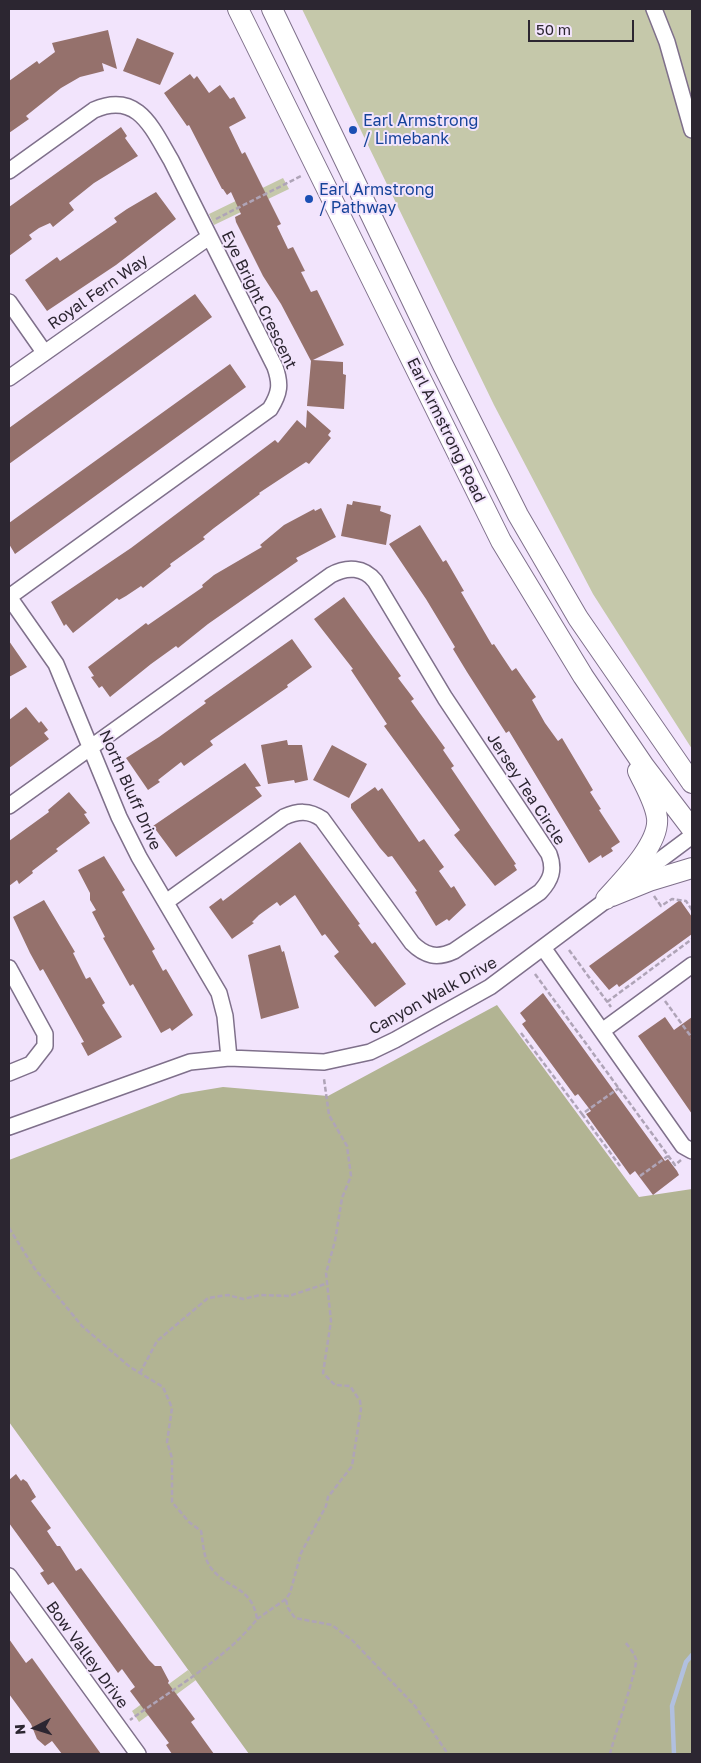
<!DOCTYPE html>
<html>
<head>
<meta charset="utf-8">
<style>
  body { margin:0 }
  #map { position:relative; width:701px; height:1763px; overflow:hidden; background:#f2e4fc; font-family:"Golos Text",sans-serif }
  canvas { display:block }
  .frame { position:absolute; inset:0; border:10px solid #2c2631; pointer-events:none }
  .north { position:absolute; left:10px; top:1703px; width:50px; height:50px; -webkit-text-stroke:4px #f2e4fc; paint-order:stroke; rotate:265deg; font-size:14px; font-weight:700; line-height:20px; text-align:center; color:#2c2631 }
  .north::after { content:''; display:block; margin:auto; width:18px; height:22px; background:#2c2631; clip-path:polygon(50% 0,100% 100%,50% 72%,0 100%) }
  .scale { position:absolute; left:528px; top:20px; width:106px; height:22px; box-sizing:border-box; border:2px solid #2c2631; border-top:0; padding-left:6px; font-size:15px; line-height:18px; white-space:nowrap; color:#2c2631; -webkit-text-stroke:4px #f2e4fc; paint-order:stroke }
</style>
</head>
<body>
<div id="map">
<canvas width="701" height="1763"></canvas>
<div class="frame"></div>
<div class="north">N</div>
<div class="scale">50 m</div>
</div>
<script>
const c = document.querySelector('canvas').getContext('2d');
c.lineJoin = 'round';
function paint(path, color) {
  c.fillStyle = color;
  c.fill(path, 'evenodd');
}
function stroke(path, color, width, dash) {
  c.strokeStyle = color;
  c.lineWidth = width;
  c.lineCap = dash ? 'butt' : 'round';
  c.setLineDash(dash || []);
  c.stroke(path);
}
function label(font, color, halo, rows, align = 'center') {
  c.font = font + ' "Golos Text",sans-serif';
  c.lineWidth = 4;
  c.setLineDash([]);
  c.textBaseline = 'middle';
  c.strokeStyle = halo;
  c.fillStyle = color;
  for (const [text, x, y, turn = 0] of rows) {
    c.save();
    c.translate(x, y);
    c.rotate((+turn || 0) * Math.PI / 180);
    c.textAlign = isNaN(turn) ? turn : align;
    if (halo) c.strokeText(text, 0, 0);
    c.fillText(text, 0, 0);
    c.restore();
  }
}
paint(new Path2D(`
  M302 9H692V749L593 594 494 405Z
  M283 178 289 189 214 225 209 214Z
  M188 1670 196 1680 139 1722 132 1711Z`), '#c5c8aa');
paint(new Path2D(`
  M497 1005 639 1197 692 1189V1754H249L9 1422V1160L181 1094 223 1087 328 1096Z`), '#b2b493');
stroke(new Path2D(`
  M674 1754 672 1706 686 1662 692 1655`), '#b1c0df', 4.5);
paint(new Path2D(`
  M108 30 117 69 102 63 104 71 80 77 61 88 26 116 29 119 9 133V81L37 61 39 64 55 52 52 43Z
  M137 38 174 53 160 85 123 71Z
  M190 74 194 79 197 76 209 93 220 85 230 99 234 97 246 118 229 127 242 154 245 152 281 224 277 226 288 249 293 247 305 271 301 272 311 292 317 290 344 345 313 360 343 362V374L346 375 344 409 307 406 311 361 281 304 263 276 236 222 235 217 241 214 231 192 227 195 223 189H222L189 125 187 126 164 93Z
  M121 127 127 136 125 138 138 156 94 183 69 203 74 210 53 227 50 223 39 228 29 235 32 239 9 256V207Z
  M156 192 176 219 116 265 47 311 25 280 57 257 60 261 117 222 114 218 127 209Z
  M195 294 212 317 9 464V428Z
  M230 364 246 387 15 554 9 544V523Z
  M307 410 331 431 328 435 331 438 309 464 306 462 259 493 260 494 214 528 203 537 205 539 170 564 171 566 143 588 141 586 126 596 119 600 117 598 73 633 66 624 64 626 51 602 131 548 275 440 278 443 297 420 306 428Z
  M353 501 381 506 380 511 391 515 386 545 341 536 347 504 352 505Z
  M321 508 336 537 296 558 298 561 208 624 178 648 176 646 151 664 110 697 102 686 99 688 91 677 94 676 88 667 146 623 148 625 203 587 202 585 214 575 262 547 260 545 284 525 314 509 315 511Z
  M420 525 443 562 446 560 464 591 461 592 492 645 494 644 512 671 516 668 536 697 532 700 545 723 558 741 562 738 593 790 590 792 601 809 599 810 620 842 611 848 613 851 602 858 601 855 589 863 509 731 506 733 467 672 453 649 455 647 426 599 389 544Z
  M344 597 401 676 398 678 414 699 411 701 445 748 443 750 454 766 451 768 516 864 514 865 517 870 495 886 454 835 460 830 384 726 387 724 351 670 353 669 314 619Z
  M292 639 312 667 287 685 288 687 210 741 213 745 184 766 181 762 158 780 160 782 148 790 126 758 159 737 206 703 204 701Z
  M9 641 27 667 9 677Z
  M26 707 39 723 41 721 48 730 44 733 49 739 9 768V720Z
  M287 740 288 745H302L308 780 295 783 294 780 268 784 261 745Z
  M332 745 367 764 349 798 313 780Z
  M245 763 261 786 255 787 262 796 176 857 153 826Z
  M375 787 378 791 382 788 419 842 424 839 444 867 439 871 451 888 454 886 466 905 449 921 447 919 436 926 415 892 417 891 392 856 388 857 380 848 351 808V804Z
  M69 792 87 813 84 814 90 823 56 849 58 851 32 871 33 873 19 884 17 880 9 886V841L49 812 48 810Z
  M300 842 360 924 358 925 372 944 375 942 406 984 375 1007 334 956 339 952 325 934 322 936 295 895 280 906 277 902 259 915 252 922 254 923 232 939 209 907 221 898 223 901Z
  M104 856 125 890 122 892 155 949 152 951 163 971 166 969 193 1015 172 1031 170 1028 161 1033 133 984 130 986 103 938 105 937 92 912 96 910 90 900V893L78 870Z
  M44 900 75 952 73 953 86 979 90 977 105 1003 102 1005 122 1037 88 1056 81 1043 84 1042 43 969 40 971 30 953 13 917Z
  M680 900 692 917V934L619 987 617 984 609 990 589 966Z
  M280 945 282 952 284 951 299 1008 261 1019 248 955Z
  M543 993 665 1161 668 1159 677 1171 679 1175 653 1195 635 1171 630 1175 586 1114 591 1111 578 1094 575 1096 522 1024 526 1021 520 1013Z
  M665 1017 674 1030 692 1017V1114L638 1036Z
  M16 1474 21 1481 23 1479 27 1482 36 1497 31 1501 51 1528 47 1531 57 1546H60L76 1571 81 1568 149 1660 155 1666H161L169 1681 168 1683 195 1719 191 1722 214 1754H172L166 1745 169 1743 130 1691 135 1687 122 1669 118 1673 53 1582 48 1585 40 1573 44 1571 9 1523V1480Z
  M9 1639 26 1663 32 1658 101 1754H62L52 1741 45 1746 37 1739 31 1724 9 1694Z`), '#95716c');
const minor = new Path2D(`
  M654 9 667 42 692 130
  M9 171 94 110C138 91 152 128 171 160L275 367C281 384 280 393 270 409L9 597
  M9 302 44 352
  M9 378 209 237
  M9 597 56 664 119 817 139 857 219 993 225 1016 229 1058
  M9 806 331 575C347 566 364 567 375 581L445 698 549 854C555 870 551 880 540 892L454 951C437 959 425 956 412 943L322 819C309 810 298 811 284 817L166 902
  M544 949 683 1146 692 1151
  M9 968 45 1034V1046L31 1064 9 1073
  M602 1031 692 965
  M9 1127 190 1062 229 1058 324 1062 370 1052 395 1040 490 987 692 836
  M9 1576 138 1754`);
const major = new Path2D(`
  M238 9 501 541 583 676 644 766 692 829
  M272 9 443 365 518 515 578 618 692 783
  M612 896 649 881 692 868
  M606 899C622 881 660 844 657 818 655 802 645 786 638 771`);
stroke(minor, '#7f708b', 18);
stroke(major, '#7f708b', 22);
stroke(new Path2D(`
  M216 219 303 175
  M654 896 661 906 672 899 686 901 692 910
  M569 950 611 1007
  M535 974 675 1165 681 1160
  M665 1001 692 1038
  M607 1002 692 939
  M521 1033 582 1114 619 1088
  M582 1114 620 1166
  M640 1176 668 1156
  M9 1228 35 1269 82 1326 130 1367 163 1387 172 1408 167 1442 172 1458V1502L189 1522 201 1531C203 1541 203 1555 209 1565 224 1589 252 1585 257 1619 227 1658 170 1691 130 1720
  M140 1373 157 1341 208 1298 228 1295 243 1299 260 1295 289 1296 328 1283
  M286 1600 288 1608 295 1618 332 1625 352 1640 415 1706 448 1754
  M257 1619 286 1599 290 1593 301 1553 326 1506 328 1497 352 1466 361 1409 360 1401 350 1386 335 1385 323 1373 331 1321 326 1273 335 1241 342 1198 351 1176 347 1146 329 1115 324 1079
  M610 1754C613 1740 638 1667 636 1659 634 1653 629 1647 625 1642`), '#afa4b7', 2.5, [5, 2.5]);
stroke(minor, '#fff', 15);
stroke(major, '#fff', 20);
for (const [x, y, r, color] of [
  [353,130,5,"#1a4fb4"],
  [309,199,5,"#1a4fb4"]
]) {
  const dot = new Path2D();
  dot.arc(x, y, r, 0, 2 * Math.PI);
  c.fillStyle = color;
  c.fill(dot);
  stroke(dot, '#f2e4fc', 2);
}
label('16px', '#164399', '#f2e4fc', [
  ["Earl Armstrong",363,121],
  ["/ Limebank",363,139],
  ["Earl Armstrong",319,190],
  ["/ Pathway",319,208]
], 'left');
label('16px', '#2c2631', '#f2e4fc', [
  ["Royal Fern Way",98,292,-35],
  ["Eye Bright Crescent",259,300,64],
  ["Earl Armstrong Road",446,430,64],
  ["Jersey Tea Circle",526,789,57],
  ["North Bluff Drive",130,790,66],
  ["Canyon Walk Drive",433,996,-29],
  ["Bow Valley Drive",87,1655,54]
]);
</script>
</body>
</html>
